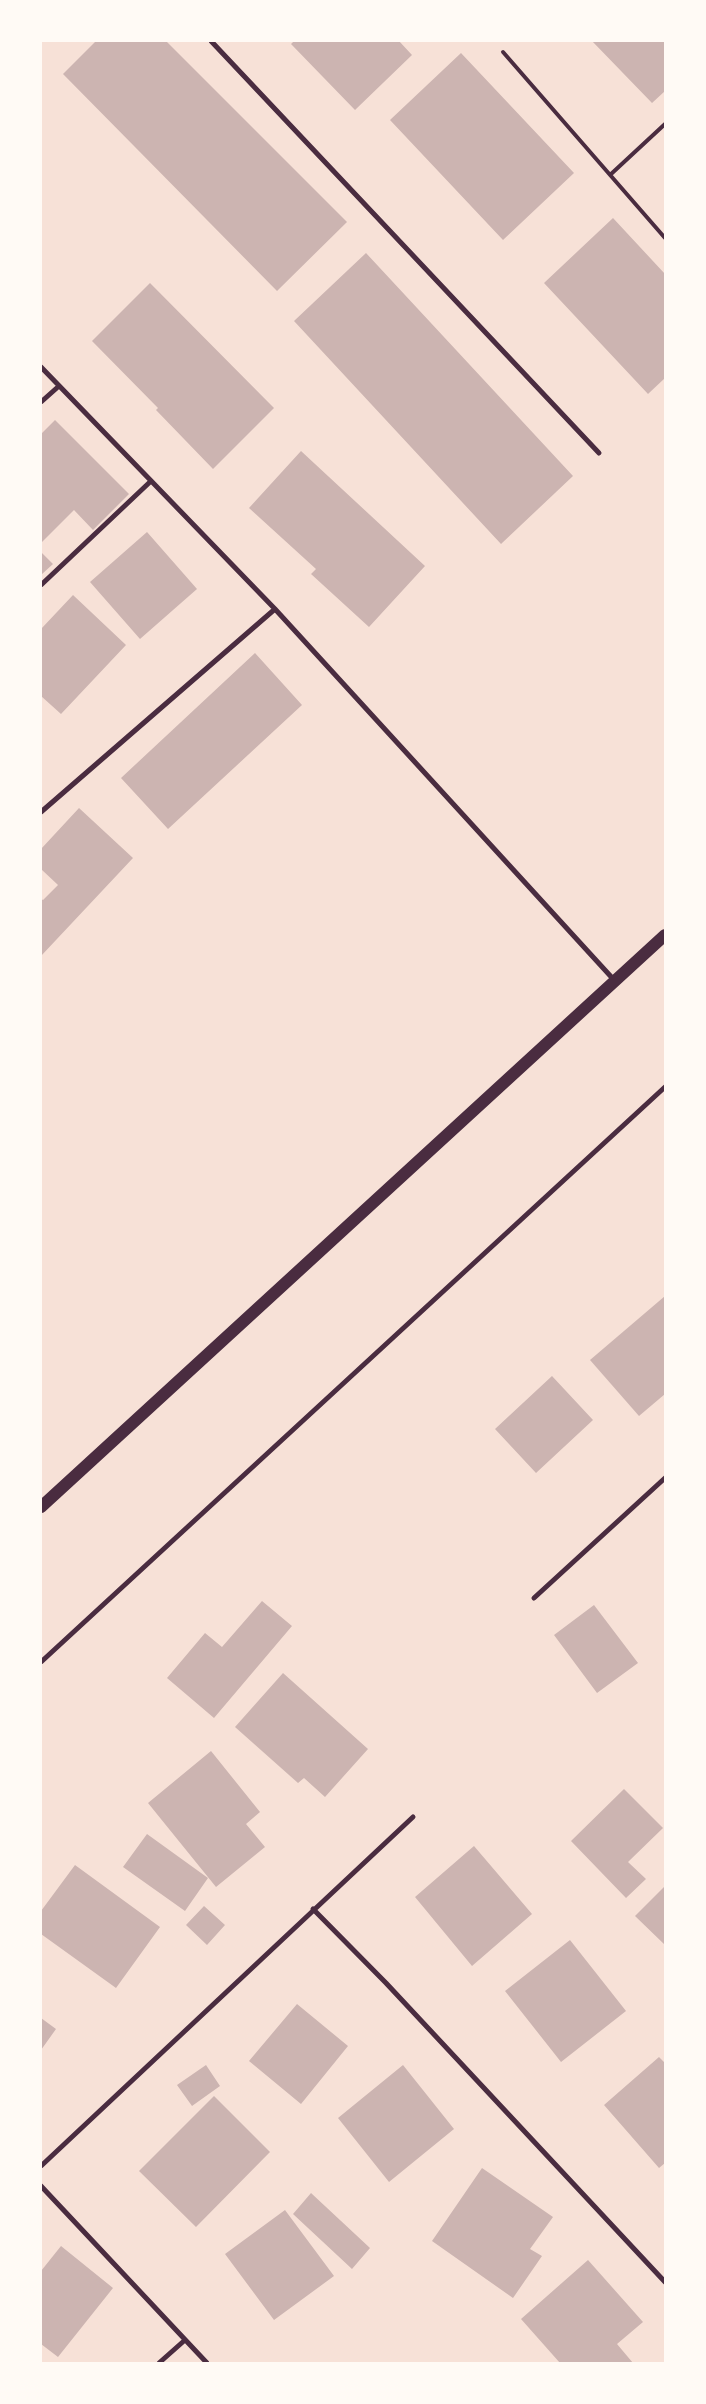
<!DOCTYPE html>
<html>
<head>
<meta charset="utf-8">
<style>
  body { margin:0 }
  #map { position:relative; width:706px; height:2404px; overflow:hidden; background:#f7e1d7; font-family:"Work Sans",sans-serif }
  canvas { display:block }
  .frame { position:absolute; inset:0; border:42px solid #fffaf5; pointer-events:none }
</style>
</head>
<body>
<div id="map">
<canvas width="706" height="2404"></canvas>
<div class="frame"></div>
</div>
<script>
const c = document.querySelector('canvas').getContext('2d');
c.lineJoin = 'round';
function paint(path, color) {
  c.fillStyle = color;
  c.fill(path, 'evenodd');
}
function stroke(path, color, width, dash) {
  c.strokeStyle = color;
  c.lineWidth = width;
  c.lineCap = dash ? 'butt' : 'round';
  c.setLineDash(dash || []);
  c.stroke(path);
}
paint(new Path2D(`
  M96 41H166L347 222 277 291 63 74Z
  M294 41H399L412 55 355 110 291 44Z
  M592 41H665V91L652 103Z
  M461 53 574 173 503 240 390 120Z
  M613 218 665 274V378L648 394 544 283Z
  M366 253 573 476 501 544 294 321Z
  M150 283 274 408 213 469 156 410 158 408 92 341Z
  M55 420 129 494 93 530 74 510 41 543V434Z
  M301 451 425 566 369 627 311 574 316 569 249 508Z
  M147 532 197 589 140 639 90 582Z
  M41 552 53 564 41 575Z
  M73 595 126 645 61 714 41 696V629Z
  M255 653 302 705 168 829 121 778Z
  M79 808 133 858 41 956V899L43 900 58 885 41 869V849Z
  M665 1296V1394L639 1416 590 1360Z
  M552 1376 593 1420 536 1473 495 1429Z
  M262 1601 292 1626 214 1718 167 1678 205 1633 222 1647Z
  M594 1605 638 1663 597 1693 554 1635Z
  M283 1673 368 1749 325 1797 304 1778 298 1783 235 1727Z
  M211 1751 260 1812 246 1824 265 1847 216 1887 148 1803Z
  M624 1789 663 1828 628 1862 646 1879 626 1898 571 1841Z
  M147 1834 208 1878 185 1911 123 1867Z
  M474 1846 532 1914 472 1966 415 1897Z
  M75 1865 160 1927 116 1988 41 1934V1911Z
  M665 1886V1945L635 1916Z
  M204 1906 225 1925 207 1945 186 1925Z
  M570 1940 626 2011 561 2062 505 1991Z
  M297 2004 348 2046 301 2104 249 2061Z
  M41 2018 56 2029 41 2050Z
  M659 2057 665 2063V2163L659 2168 604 2105Z
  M206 2065 220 2086 192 2106 177 2085Z
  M403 2065 454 2129 389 2182 338 2118Z
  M214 2096 270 2152 196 2227 139 2171Z
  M482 2168 553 2217 530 2249 542 2256 513 2298 432 2241Z
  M311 2193 370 2248 352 2269 293 2214Z
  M285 2210 334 2276 274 2320 225 2254Z
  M61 2246 113 2288 58 2357 41 2344V2271Z
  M588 2260 643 2322 617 2344 633 2363H560L521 2319Z`), '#ccb4b1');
stroke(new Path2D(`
  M503 52 665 238
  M610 175 665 124`), '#4a2c40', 4);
stroke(new Path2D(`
  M211 41 599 453
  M41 367 275 609 615 981
  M41 402 59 386
  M41 585 151 481
  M41 812 275 609
  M534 1598 665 1478
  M41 1662 665 1087
  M313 1909 386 1983 665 2282
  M41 2166 413 1817
  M41 2186 207 2363
  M159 2363 185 2340`), '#4a2c40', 5);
stroke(new Path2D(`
  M41 1507 665 935`), '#4a2c40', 12);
</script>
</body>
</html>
